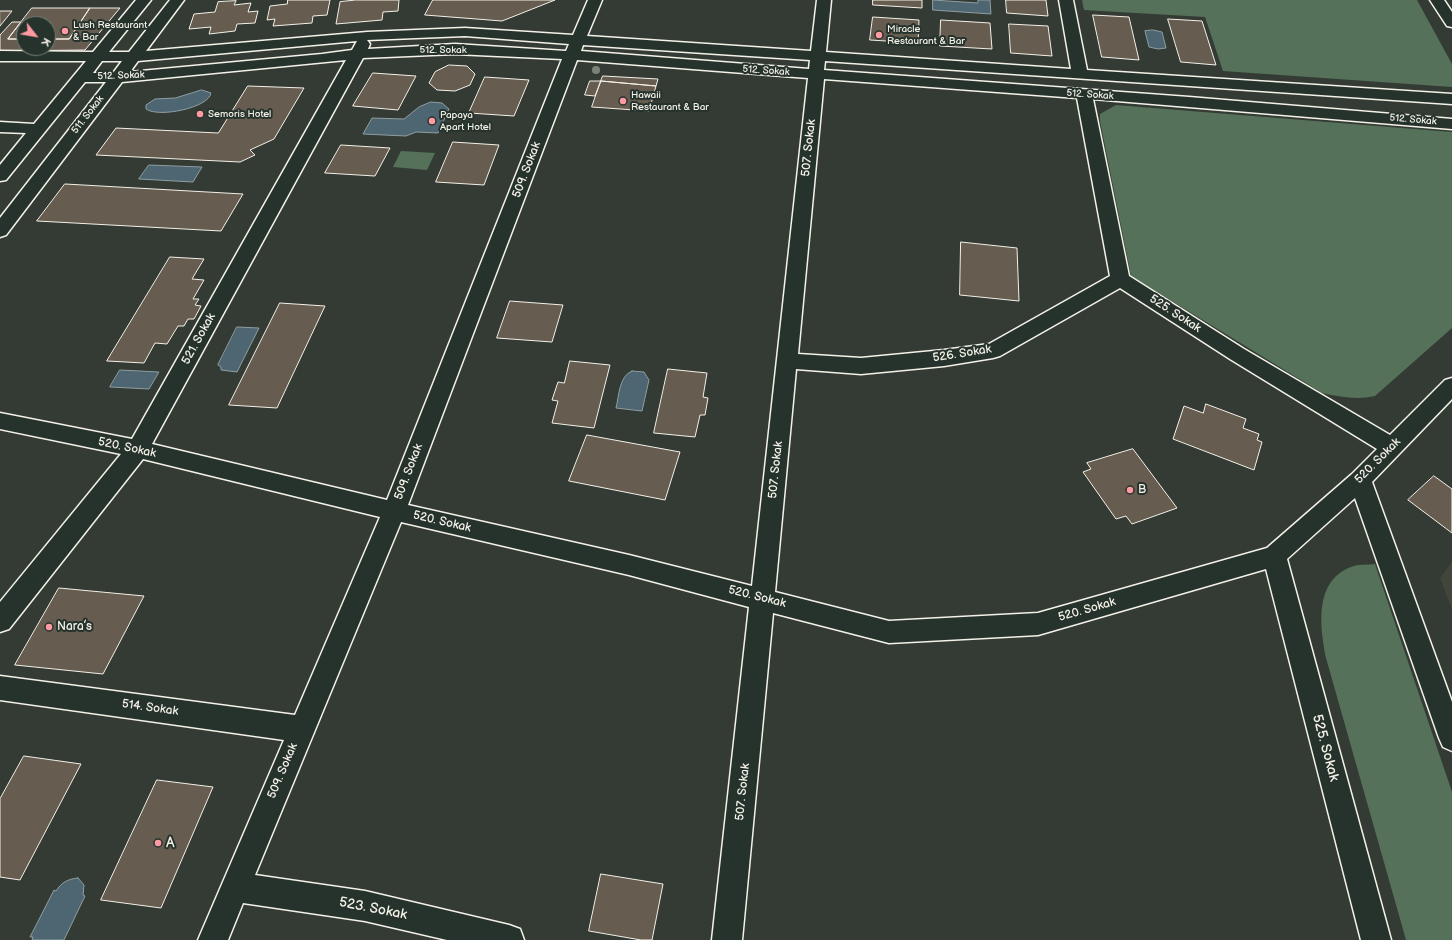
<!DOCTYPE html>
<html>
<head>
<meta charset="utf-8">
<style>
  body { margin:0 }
  #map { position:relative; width:1452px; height:940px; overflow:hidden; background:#333b34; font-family:"Balsamiq Sans",sans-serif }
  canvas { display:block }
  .north { position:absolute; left:16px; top:16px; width:40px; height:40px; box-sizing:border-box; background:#26332d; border:1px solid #787f78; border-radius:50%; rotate:121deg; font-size:11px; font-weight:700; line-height:16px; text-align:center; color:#f4f1e8 }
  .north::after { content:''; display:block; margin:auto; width:14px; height:18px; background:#ff9aa2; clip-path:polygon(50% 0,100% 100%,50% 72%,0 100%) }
</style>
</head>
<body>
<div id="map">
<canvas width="1452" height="940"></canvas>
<div class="north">K</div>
</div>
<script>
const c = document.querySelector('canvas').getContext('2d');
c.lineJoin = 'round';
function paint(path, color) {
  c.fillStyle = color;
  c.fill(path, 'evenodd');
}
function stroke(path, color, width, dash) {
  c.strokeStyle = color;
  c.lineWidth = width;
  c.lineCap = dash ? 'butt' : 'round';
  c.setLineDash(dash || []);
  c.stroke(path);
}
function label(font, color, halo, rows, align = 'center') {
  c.font = font + ' "Balsamiq Sans",sans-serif';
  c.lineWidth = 4;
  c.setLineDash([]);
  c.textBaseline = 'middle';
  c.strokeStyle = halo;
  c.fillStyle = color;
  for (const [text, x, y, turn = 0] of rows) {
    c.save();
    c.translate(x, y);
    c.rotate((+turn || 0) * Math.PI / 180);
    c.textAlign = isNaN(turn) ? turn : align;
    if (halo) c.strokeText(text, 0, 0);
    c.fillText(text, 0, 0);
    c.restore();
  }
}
paint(new Path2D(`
  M1452 562V610L1440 578Z`), '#42453c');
paint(new Path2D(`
  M1082 0H1417L1452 64V87L1223 71 1205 17 1084 10Z
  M1116 105 1452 132V328L1375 396C1357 400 1341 397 1322 393L1131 276 1100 121V114Z
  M401 151 435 153 427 170 393 167Z
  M1375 564 1452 792V940H1406L1326 658C1320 626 1313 579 1354 566 1360 564 1369 565 1375 564Z`), '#557159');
const water = new Path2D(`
  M933 0 978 3V0H990L991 14 933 10Z
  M1153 30 1162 32 1166 48 1158 49 1149 47 1145 31Z
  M202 90 211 93C209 108 158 118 146 109V105L155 99 175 98Z
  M431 102 442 103 449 109 438 133 416 132 406 136 363 134 372 118 404 119 419 107Z
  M149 165 202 167 193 182 139 179Z
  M237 327 259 328 237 372 221 370V367L218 365Z
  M120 370 159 372 149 389 110 387Z
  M632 371 644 372 649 380 642 411 616 408C619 396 619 376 632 371Z
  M78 878 84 885 83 895 85 896 64 940H32L33 937H30L54 890 56 891C61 883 67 879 78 878Z`);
paint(water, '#4d6672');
stroke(water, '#909ea1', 1);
const building = new Path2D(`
  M288 0H330L327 15 313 16 312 23 273 26 275 19 267 20 270 6 287 4Z
  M356 0H399L398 11 383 12 382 20 336 24 340 2Z
  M433 0H555L502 21 425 15Z
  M873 0H922V8L873 5Z
  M1006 0H1046L1048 16 1007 13Z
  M236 1 234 5 251 3 248 12 258 11 255 23 237 24 235 31 209 34 211 27 189 29 194 14 215 12 218 2Z
  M32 8H90L69 39H48V24H24V39H8Z
  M90 8H120L85 50 0 51V35L12 22H21L8 39H24V48H48V39H69Z
  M0 11H12L0 26Z
  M1093 15 1129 17 1139 60 1102 57Z
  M873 17 919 20 918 43 870 40Z
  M1168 19 1202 21 1216 65 1181 62Z
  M941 20 990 23 992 49 940 46Z
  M1009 24 1048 26 1052 56 1011 53Z
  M449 65 467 66 475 74 470 85 455 91 437 90 429 83 435 72Z
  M373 73 416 76 398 110 353 106Z
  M603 76 658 79 656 86 601 81Z
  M485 77 529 80 514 116 469 113Z
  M590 81H601L595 96 585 95Z
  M601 81 656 86 649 111 592 107Z
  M248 86 304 88 274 139 250 150 255 155 240 162 96 155 116 128 218 133Z
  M453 142 499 145 484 185 436 182Z
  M341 145 390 148 375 176 325 173Z
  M65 184 243 194 221 231 37 221Z
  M961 242 1017 248 1019 301 960 295Z
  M170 257 204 259 192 279 204 280 193 299H199L195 305 201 306 194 319H188L184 326H178L167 344 155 343 144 363 107 361Z
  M510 301 563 305 552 342 497 338Z
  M280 303 325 306 277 408 229 405Z
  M570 361 610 365 594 428 552 423 558 401 552 400 558 382 564 383Z
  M668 369 707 373 703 397 708 398 705 415H700L695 437 654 433Z
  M1206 404 1246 419 1243 428 1259 434 1257 440 1262 442 1254 470 1173 439 1184 406 1203 413Z
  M587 435 680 452 665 500 569 481Z
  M1133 449 1177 508 1132 524 1126 516 1116 519 1083 472 1091 469 1087 463Z
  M1434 476 1452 489V533L1408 500Z
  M59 588 144 596 103 674 15 665Z
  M24 756 81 764 20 880 0 877V799Z
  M157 780 213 787 161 908 101 900Z
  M601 874 663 884 652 940H641L589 931Z`);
paint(building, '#665c50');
stroke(building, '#f4f1e8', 1);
const street = new Path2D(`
  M136 0H151L109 52H129L170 0H184L146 51 367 32 465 28 573 35 588 0H602L587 36 811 51 817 0H831L826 52 1071 69 1059 0H1073L1087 70 1452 94V104L825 61 824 70 1189 97 1452 119V129L1093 99 1129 276 1244 349 1390 435 1445 380 1452 378V399L1372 482 1452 702V751L1443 747 1439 738 1355 498 1287 559 1391 940H1361L1266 569 1038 635 889 643 773 613 742 940H712L749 607 629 575 401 522 255 875 365 891 509 925 520 929 524 940H447L365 921 243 903 228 940H198L284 740 0 700V676L295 715 380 517 143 459 9 629 0 632V602L121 454 0 429V413L132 439 346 60 122 82 6 235 0 237V218L106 82H85L6 180 0 181V165L26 133 0 132V122L34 124 86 61H0V51L93 52ZM465 36 569 44 566 51 455 44 368 49 370 44 367 40ZM357 41 352 50 322 54 130 72 138 61ZM583 45 810 60 809 69 581 51ZM455 54 562 59 387 500 152 444 363 58ZM577 60 808 78 752 586 629 555 408 505ZM102 61H122L113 73H93ZM824 79 1077 98 1110 276 989 344 944 350 861 358 798 354ZM1120 288 1230 359 1377 449 1352 474 1267 548 1038 613 889 621 775 592 796 369 861 374 944 366 993 358 1000 356Z
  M1430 0H1444L1452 12V27L1447 26Z`);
stroke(street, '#f4f1e8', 3);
paint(street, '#26332d');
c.fillStyle = '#7a8378';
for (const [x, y] of [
  [596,70]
]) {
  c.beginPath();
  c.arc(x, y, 4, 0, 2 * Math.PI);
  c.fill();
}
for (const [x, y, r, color] of [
  [65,31,4,"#ff9aa2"],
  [879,35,4,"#ff9aa2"],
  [623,101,4,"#ff9aa2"],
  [200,114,4,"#ff9aa2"],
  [432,121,4,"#ff9aa2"],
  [1130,490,4,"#ff9aa2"],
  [49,627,4,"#ff9aa2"],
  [158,843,4,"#ff9aa2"]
]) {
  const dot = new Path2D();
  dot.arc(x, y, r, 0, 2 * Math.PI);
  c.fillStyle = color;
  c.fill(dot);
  stroke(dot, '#26332d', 1.5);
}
label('10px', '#f4f1e8', '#26332d', [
  ["Lush Restaurant",73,25],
  ["& Bar",73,37],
  ["Miracle",887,29],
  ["Restaurant & Bar",887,41],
  ["Hawaii",631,95],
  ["Restaurant & Bar",631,107],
  ["Semoris Hotel",208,114],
  ["Papaya",440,115],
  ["Apart Hotel",440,127]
], 'left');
label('10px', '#f4f1e8', '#26332d', [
  ["512. Sokak",443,50],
  ["512. Sokak",766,71,4],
  ["512. Sokak",121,76,-2],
  ["512. Sokak",1090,95,4],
  ["511. Sokak",88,115,-52],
  ["512. Sokak",1413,120,5]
]);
label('12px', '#f4f1e8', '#26332d', [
  ["507. Sokak",809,148,-84],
  ["509. Sokak",527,170,-69],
  ["525. Sokak",1175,314,33],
  ["521. Sokak",199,339,-61],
  ["526. Sokak",962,354,-9],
  ["520. Sokak",127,448,12],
  ["520. Sokak",1378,461,-45],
  ["507. Sokak",776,470,-84],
  ["509. Sokak",409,472,-69],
  ["520. Sokak",442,522,13],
  ["520. Sokak",757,597,14],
  ["520. Sokak",1087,610,-16],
  ["514. Sokak",150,708,8],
  ["509. Sokak",283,771,-67],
  ["507. Sokak",743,792,-84]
]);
label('12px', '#f4f1e8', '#26332d', [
  ["B",1138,490],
  ["Nara’s",57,627]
], 'left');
label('14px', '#f4f1e8', '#26332d', [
  ["525. Sokak",1325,748,75],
  ["523. Sokak",373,909,11]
]);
label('14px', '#f4f1e8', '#26332d', [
  ["A",166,843]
], 'left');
</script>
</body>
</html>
